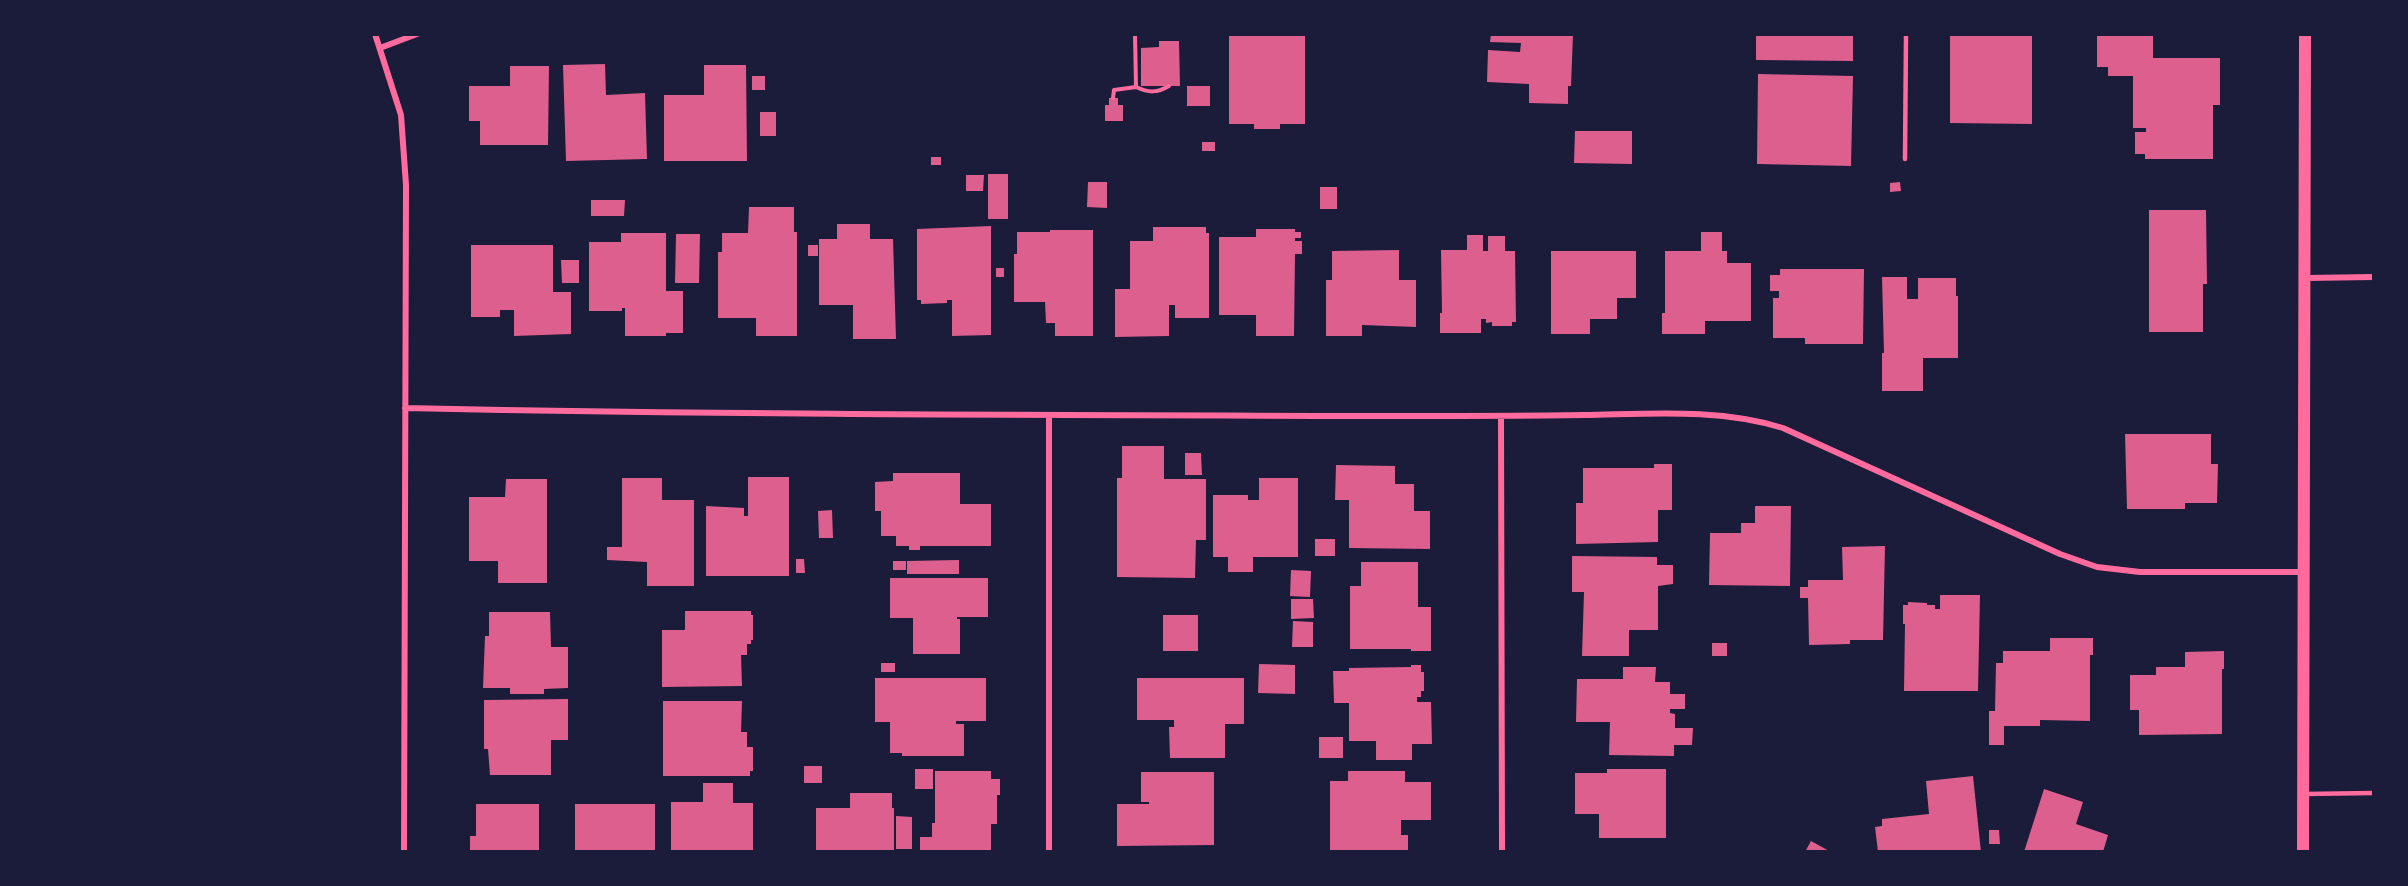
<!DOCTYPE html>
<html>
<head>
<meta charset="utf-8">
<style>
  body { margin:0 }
  #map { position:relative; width:2408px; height:886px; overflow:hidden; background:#1b1b3a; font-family:Raleway,sans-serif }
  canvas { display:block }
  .frame { position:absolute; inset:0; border:36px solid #1b1b3a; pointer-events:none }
</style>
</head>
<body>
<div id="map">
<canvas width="2408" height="886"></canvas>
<div class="frame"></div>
</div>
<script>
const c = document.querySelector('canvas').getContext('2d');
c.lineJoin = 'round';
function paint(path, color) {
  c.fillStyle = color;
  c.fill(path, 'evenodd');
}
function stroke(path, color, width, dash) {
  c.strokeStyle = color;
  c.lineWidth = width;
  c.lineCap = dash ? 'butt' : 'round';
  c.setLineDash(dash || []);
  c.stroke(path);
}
paint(new Path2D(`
  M1229 34H1305V124H1280V129H1254V124H1229Z
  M1491 34H1573L1571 86H1568V104L1529 103V84L1487 82 1488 50 1520 52 1521 43 1490 42Z
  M1756 34H1853V61L1756 60Z
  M1950 34H2032V124L1950 123Z
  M2097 36H2153V58H2220V105H2213V159H2145V154H2135V132H2146V128H2133V76H2108V67H2097Z
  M1159 41H1179L1180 86H1141V48L1159 47Z
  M605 64 606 95 645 93 647 159 566 161 563 65Z
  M704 65H746L747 161H664V95H704Z
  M510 66H549L548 145H480V121H469V86H510Z
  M1758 74 1853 76 1851 166 1757 164Z
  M752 76H765V90H752Z
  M1187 86H1210V106H1187Z
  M1109 98H1118V105H1123V121H1105V105H1109Z
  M760 112H776V136H760Z
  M1575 131H1632V164L1574 163Z
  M1202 142H1215V151H1202Z
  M931 157H941V165H931Z
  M988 174H1008V219H988Z
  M966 175H984L983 191H966Z
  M1088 182H1107V208L1087 207Z
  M1900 182 1901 191 1890 192V183Z
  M1320 187H1337V209H1320Z
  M591 200H625L624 216H591Z
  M749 207H794V232H797V336H756V318H718V252H722V233H748Z
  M2149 210H2206L2207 284H2203V332H2149Z
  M837 224H870V239H893L896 339H853V305H819V239H837Z
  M991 226V335L952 336V300H947V303L921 304V300H917V229Z
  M1153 227H1206V233H1209V318H1175V305H1169V336L1115 337V289H1130V241H1153Z
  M1256 229H1295V232H1301V238H1295V241H1302V254H1295L1294 336H1256V315H1219V237H1256Z
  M1050 230H1093V336H1055V323H1046L1045 302H1014V254H1017V232H1050Z
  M1701 232H1722V251H1727V263H1751V321H1705V334H1662V313H1665V251H1701Z
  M621 233H666V291H683V333H666V336H625V308H622V311H589V242H621Z
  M676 234H700L699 283H675Z
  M1467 235H1483V251H1488V236H1505V251H1515L1516 322H1512V326H1492V322L1486 323V319H1481V333H1440V313H1442L1441 250H1467Z
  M471 245H553V292H571V334L514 336V310H500V317H471Z
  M808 245H818V256H808Z
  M1399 250V280H1416V327L1362 325V336H1326V280H1332V251Z
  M1551 251H1636V298H1617V319H1590V334H1551Z
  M561 260H579V283H562Z
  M996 268H1004V277H996Z
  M1780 269H1864L1863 344H1805V338H1773V298H1779V291H1770V275H1780Z
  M1882 277H1907V299H1918V278H1956V296H1958V358H1923V391H1882V353H1884Z
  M2125 434H2211V464H2218L2217 503H2185V509H2127Z
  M1122 446H1164V479H1206V540H1196L1195 578 1117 577V478H1122Z
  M1185 453H1201L1202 475H1185Z
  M1654 464H1672V510H1658V542L1576 544V503H1583V468H1654Z
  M1336 465 1395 466V484H1414V511H1430V549L1349 548V500H1335Z
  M893 473H960V504H991V546H920V550H909V546H896V536H881V511H875V482L893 481Z
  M748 477H789V576H706V506L744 508V516H748Z
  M622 478H662V500H694V586H647V562L607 560V547H622Z
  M1259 478H1298V557H1253V572H1228V557H1213V495H1248V500H1259Z
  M506 479H547V583H498V561H469V497H505Z
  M1755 506H1791L1790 586 1709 585 1710 533H1741V523H1755Z
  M832 510 833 538H819L818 511Z
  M1315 539H1335V556H1315Z
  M1885 546 1883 640H1850V644L1809 645 1808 598H1800V587H1808V580H1843L1842 547Z
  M1572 556 1657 557V565H1673V584L1658 586V630H1629V656H1582L1584 592H1572Z
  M796 559H804L805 573H796Z
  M959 560V574H907V561Z
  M893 561H906V570H893Z
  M1361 562H1418V607H1431V651H1411V649H1350V586H1361Z
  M1291 570 1311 571 1310 597 1290 596Z
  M890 578H988V617H957V619H960V654H913V618H890Z
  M1940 595H1980L1978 691H1904L1905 624H1903V605H1908V602L1927 603V605H1935V609H1940Z
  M1291 599H1313L1314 618 1291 619Z
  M685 611H751V615H753V640H751V644H747V655H741L742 686 662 687V630H685Z
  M489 612H550L551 647H568V688L544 689V694H510V688H483L485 636H489Z
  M1163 615H1198V651H1163Z
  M1293 621 1313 622V647H1292Z
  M2050 638H2093V655H2090V721L2040 720V726H2004V745H1989V711H1995L1996 663H2003V651H2050Z
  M1712 643H1727V656H1712Z
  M2224 651V669H2222V734L2139 735V710H2130V675H2156V667H2185V652Z
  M881 663H895V672H881Z
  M1259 664 1295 665V694L1258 693Z
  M1411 665H1421V672H1424V691H1421V697H1417V702H1431L1432 744H1412V760H1376V741H1349V703H1334L1333 671H1349V668L1411 667Z
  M1623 667H1656L1655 682H1670V694H1685V709H1670V713L1675 714V728H1693L1692 745H1674V756L1609 755 1610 722H1576L1577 679H1623Z
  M875 678H986V721H956V724H964V756H902V753H890V722H875Z
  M1137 678H1244V724H1225V758H1170L1169 727H1174V720H1137Z
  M568 699V740H551V775H490L488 749H484V700Z
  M663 701H742L741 732H747V747H753V771H750V776H663Z
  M1319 737H1343V758H1319Z
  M804 766H822V783H804Z
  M915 769H933V789H915Z
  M1607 769H1666V838H1599V814H1575V773H1607Z
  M935 771H991V779H1000V795H997V824H991V852H920V837H932V823H935Z
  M1348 771H1405V782H1431V820H1401V835H1408V852H1330V781H1348Z
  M1141 772H1214V845L1117 846V804H1149V802H1141Z
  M1973 776 1981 852H1878L1875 827 1882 826V819L1929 814 1926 781Z
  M703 783H733V803H753V852H671V802H703Z
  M2044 789 2083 802 2076 824 2108 835 2103 852H2024Z
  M850 793H892V808H894V852H816V808H850Z
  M476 804H539V852H470V836H476Z
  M575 804H655V852H575Z
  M896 816 912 817V849H896Z
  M1989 830H1999L2000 844H1989Z
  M1811 841 1831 852H1805Z`), '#dd5f8e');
stroke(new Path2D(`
  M1135 34 1136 87C1149 93 1157 93 1169 86
  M1113 98 1114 90 1136 87`), '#ff6b9d', 4);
stroke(new Path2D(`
  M1905 159 1906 34
  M2304 794 2374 793`), '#ff6b9d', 4.5);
stroke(new Path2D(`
  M375 34 401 115 406 185 404 852
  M380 48 417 34
  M2305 278 2374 277
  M405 408C731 415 1057 415 1383 416 1450 416 1517 416 1584 415 1650 414 1719 408 1783 428L2060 554 2097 567 2140 572H2303
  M1049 415V852
  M1501 416 1502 852`), '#ff6b9d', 6);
stroke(new Path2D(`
  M2303 852 2305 34`), '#ff6b9d', 12);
</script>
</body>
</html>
